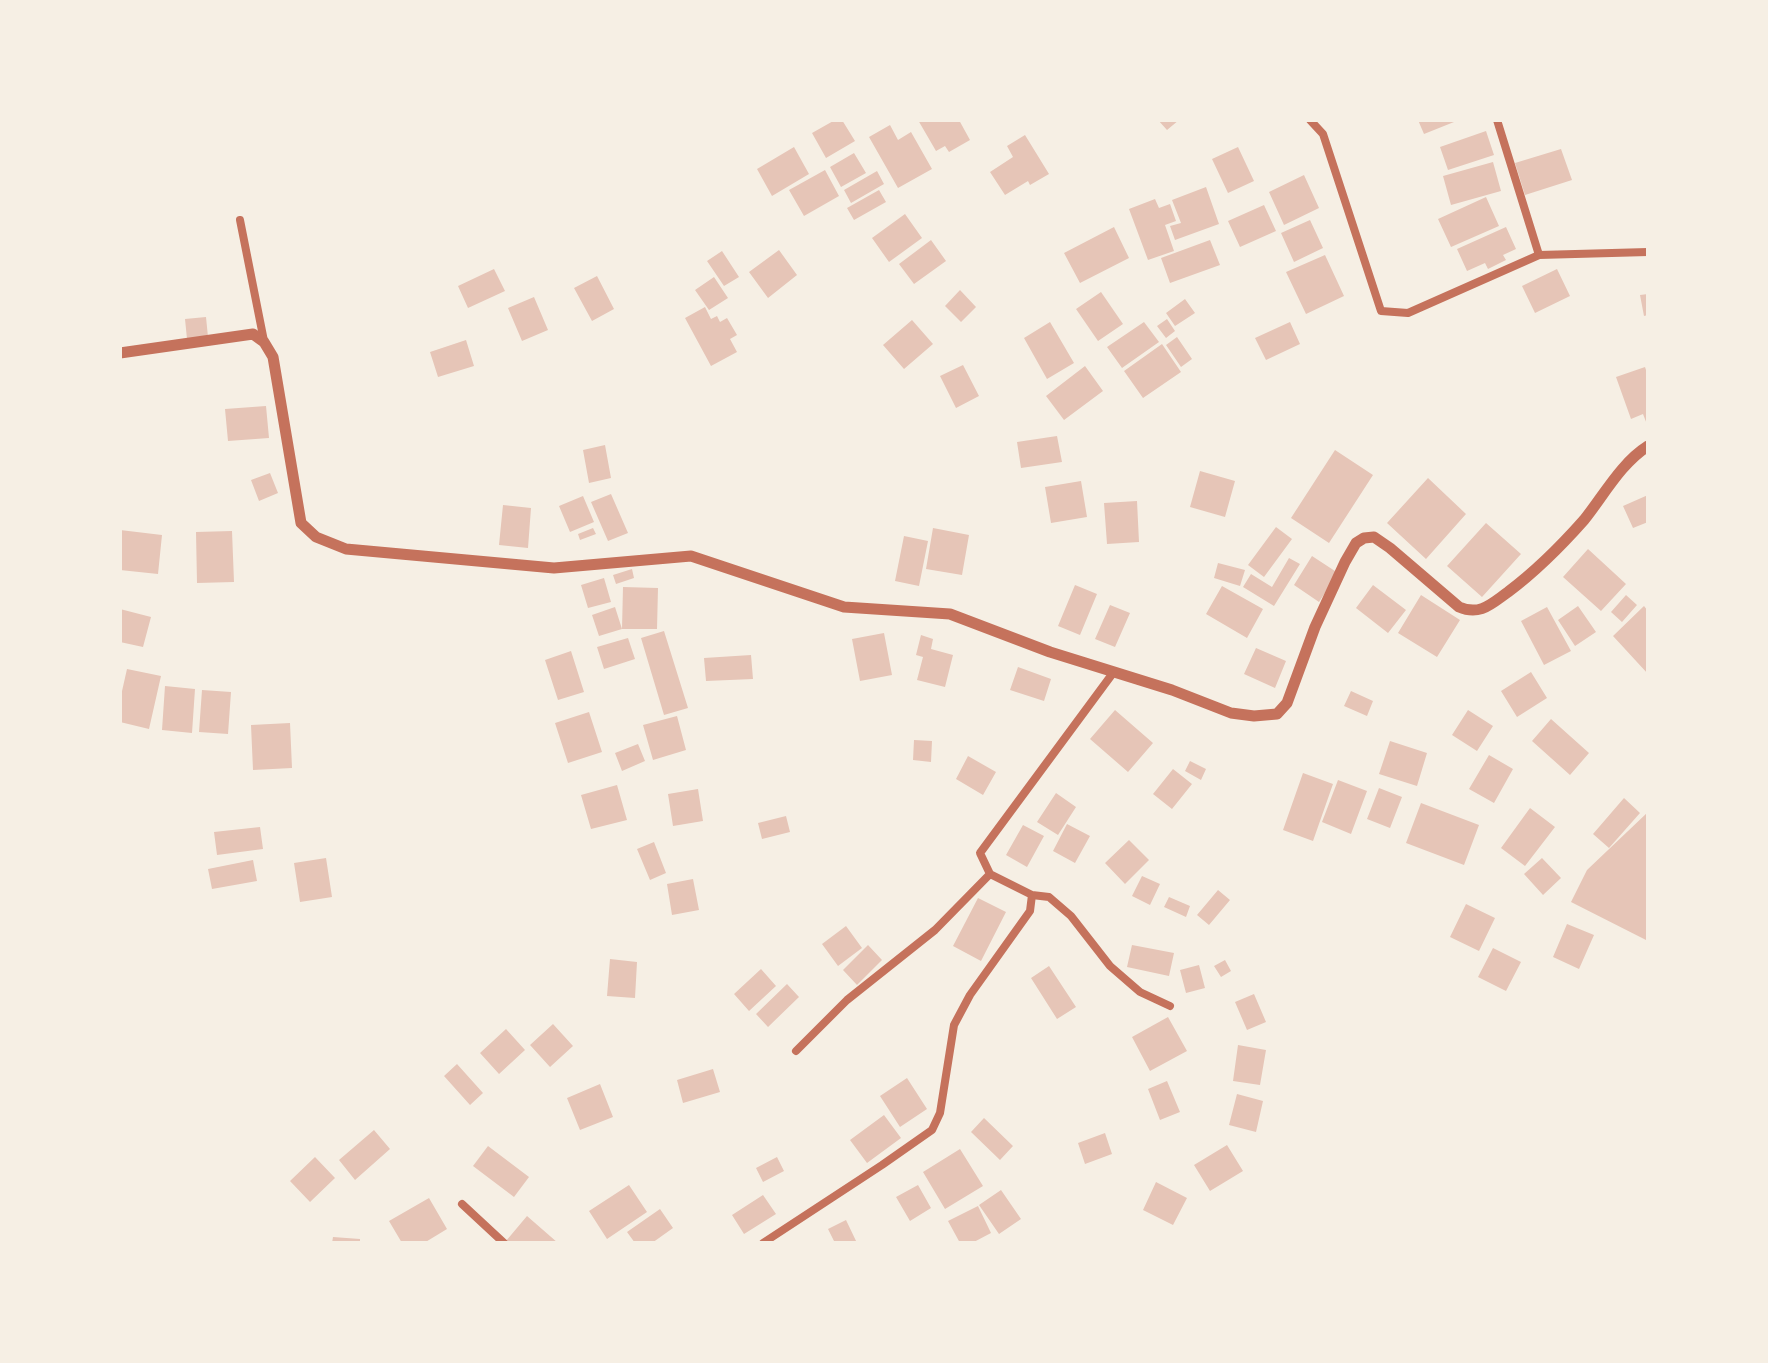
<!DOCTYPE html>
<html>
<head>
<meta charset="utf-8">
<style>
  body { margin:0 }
  #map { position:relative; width:1768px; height:1363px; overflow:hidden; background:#f6efe4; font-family:"Alegreya Sans",sans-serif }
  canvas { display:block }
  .frame { position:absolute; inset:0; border:122px solid #f6efe4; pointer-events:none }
</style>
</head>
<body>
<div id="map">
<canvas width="1768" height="1363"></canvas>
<div class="frame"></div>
</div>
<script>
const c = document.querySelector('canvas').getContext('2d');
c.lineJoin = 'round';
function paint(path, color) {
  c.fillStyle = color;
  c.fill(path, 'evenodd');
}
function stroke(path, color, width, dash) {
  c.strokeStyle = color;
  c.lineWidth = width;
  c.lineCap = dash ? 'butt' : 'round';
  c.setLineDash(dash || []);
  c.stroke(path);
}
paint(new Path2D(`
  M835 120H842L855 141 826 158 812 133Z
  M918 120H959L970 140 949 152 945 146 936 151Z
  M1158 120H1179L1167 130Z
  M1418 120H1459L1424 134Z
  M890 125 898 140 911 132 932 169 898 188 869 137Z
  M1486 131 1494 155 1448 170 1440 147Z
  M1025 135 1049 174 1030 185 1028 181 1005 195 990 172 1013 157 1007 146Z
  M794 147 809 174 772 196 757 169Z
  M1238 147 1254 181 1228 193 1212 159Z
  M1561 149 1572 180 1525 195 1515 163Z
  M854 153 866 173 841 187 830 167Z
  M1493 162 1501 191 1451 205 1443 176Z
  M825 170 839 196 804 216 789 190Z
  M877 171 884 184 851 203 844 190Z
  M1304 175 1319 208 1284 225 1269 192Z
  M1206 187 1219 224 1175 240 1170 226 1181 223 1172 200Z
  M879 190 886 202 854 220 847 208Z
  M1486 197 1499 226 1451 247 1438 219Z
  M1155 199 1159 208 1170 204 1176 221 1165 225 1174 251 1148 260 1129 209Z
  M1264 205 1276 231 1240 247 1228 221Z
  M905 214 922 238 889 262 872 238Z
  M1310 220 1323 248 1294 262 1281 233Z
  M1114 227 1129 258 1080 283 1064 253Z
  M1506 227 1516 249 1503 255 1506 260 1488 269 1485 263 1467 271 1457 249Z
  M931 240 946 261 914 284 899 264Z
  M1210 240 1220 265 1170 283 1161 258Z
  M779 250 797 275 768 298 749 272Z
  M722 251 739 277 724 286 707 261Z
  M1325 255 1344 296 1306 314 1286 272Z
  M494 269 505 291 468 308 458 286Z
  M1557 269 1570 296 1535 313 1522 286Z
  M597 276 614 309 592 321 574 288Z
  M714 277 728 298 709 310 695 290Z
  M960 290 976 307 961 322 945 306Z
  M1101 292 1123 324 1098 341 1076 309Z
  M1648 294V315L1644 316 1640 295Z
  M534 297 548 330 522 341 508 308Z
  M1185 299 1195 313 1175 326 1166 313Z
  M705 307 711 319 717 316 720 322 727 318 737 335 730 339 737 352 711 366 685 318Z
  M206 317 208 337 187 339 185 319Z
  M1167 319 1175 331 1166 338 1157 326Z
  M912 320 933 344 904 369 883 345Z
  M1050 322 1074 363 1047 379 1024 338Z
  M1144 322 1159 342 1122 368 1107 347Z
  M1290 322 1300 344 1266 360 1255 338Z
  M1177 337 1192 359 1181 367 1166 345Z
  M466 340 474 366 438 377 430 352Z
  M1162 344 1181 372 1143 398 1124 371Z
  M963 365 979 396 956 408 940 376Z
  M1085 366 1103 391 1064 420 1046 396Z
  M1645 367 1648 376V427L1643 414 1631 419 1616 377Z
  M266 406 269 438 228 441 225 409Z
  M1057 436 1062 462 1021 468 1017 442Z
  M605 445 611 478 589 483 583 450Z
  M1335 450 1373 475 1329 543 1291 518Z
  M1200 471 1235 481 1225 517 1190 507Z
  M270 473 278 493 259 501 251 480Z
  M1428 478 1466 514 1426 559 1387 523Z
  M1081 481 1087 517 1051 523 1045 487Z
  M611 494 628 533 608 541 591 502Z
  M1648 495V522L1633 528 1623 506Z
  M583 496 594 522 570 532 559 506Z
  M1137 501 1139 542 1107 544 1104 503Z
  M503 505 531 508 528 548 499 545Z
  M1486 523 1521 554 1482 597 1447 566Z
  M1276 527 1292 539 1264 577 1248 565Z
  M593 528 596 534 580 540 578 534Z
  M933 528 969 535 962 575 926 569Z
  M120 530 162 535 158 574 120 570Z
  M232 531 234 582 197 583 196 532Z
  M904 536 928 541 919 586 895 581Z
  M1588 549 1626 584 1601 611 1563 577Z
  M1312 556 1338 573 1319 602 1294 585Z
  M1289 558 1300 564 1274 606 1243 587 1251 574 1272 587Z
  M1218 563 1245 570 1240 586 1214 578Z
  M632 569 634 578 616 584 613 575Z
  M604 578 611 602 588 608 581 585Z
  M1075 585 1097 594 1080 635 1058 626Z
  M1373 585 1406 610 1388 633 1356 608Z
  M1222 586 1263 609 1247 638 1206 614Z
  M623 587 658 588 657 629H622Z
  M1421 595 1460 620 1437 657 1398 633Z
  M1626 595 1637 605 1622 622 1611 612Z
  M1110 605 1130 613 1115 647 1095 639Z
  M1578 606 1596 632 1575 646 1558 620Z
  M1644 606 1648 611V674L1613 636Z
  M615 607 622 629 599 636 592 615Z
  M1547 607 1571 651 1544 665 1521 621Z
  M120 609 151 617 143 647 120 642Z
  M664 631 688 708 664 715 641 638Z
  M884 633 892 675 860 681 852 639Z
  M921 635 933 639 931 649 953 655 945 687 917 680 923 657 916 655Z
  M628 638 635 659 604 669 597 647Z
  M1256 648 1286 661 1275 688 1244 674Z
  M571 651 584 692 558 700 545 660Z
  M751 655 753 679 706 681 704 658Z
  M1018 667 1051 679 1044 701 1010 690Z
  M127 669 161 676 149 729 120 722V700Z
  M1531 672 1547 698 1517 717 1501 691Z
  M165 686 195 689 192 733 162 730Z
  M202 690 231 692 228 734 199 732Z
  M1351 691 1373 701 1367 716 1344 706Z
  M1115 710 1153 743 1128 772 1090 739Z
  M1468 710 1493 726 1477 751 1452 735Z
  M589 712 602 752 568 763 555 723Z
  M677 716 686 750 653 760 643 725Z
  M1551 719 1589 753 1570 775 1532 741Z
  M290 723 292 768 253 770 251 725Z
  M914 740 932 741 931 762 913 760Z
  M1390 741 1427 753 1417 786 1379 774Z
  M638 744 645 761 622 771 615 753Z
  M1489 755 1513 769 1494 803 1469 789Z
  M968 756 996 772 983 795 956 779Z
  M1190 761 1206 769 1201 780 1185 771Z
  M1173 769 1192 784 1172 809 1153 794Z
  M1303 773 1333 784 1313 841 1283 830Z
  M1338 780 1367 791 1351 834 1322 822Z
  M617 785 627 820 591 829 581 795Z
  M1379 788 1402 797 1390 828 1367 819Z
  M698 789 703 821 673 826 668 794Z
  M1056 793 1076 807 1058 835 1037 822Z
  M1624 798 1640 813 1609 848 1593 834Z
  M1421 803 1479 825 1464 865 1406 843Z
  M1530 808 1555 827 1525 866 1501 848Z
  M1648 812V941L1571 902 1587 870Z
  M786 816 790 832 762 839 758 823Z
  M1067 824 1090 836 1075 863 1053 851Z
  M1023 825 1044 836 1027 867 1006 855Z
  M260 827 263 849 217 855 214 832Z
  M1129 840 1149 860 1125 884 1105 863Z
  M654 842 666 873 650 880 637 849Z
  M326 858 332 897 300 902 294 863Z
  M1542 858 1561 878 1543 895 1524 874Z
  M253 860 257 881 212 889 208 869Z
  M1142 876 1160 884 1150 905 1132 896Z
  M693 879 699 910 672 915 667 884Z
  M1218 890 1230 900 1209 925 1197 915Z
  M1169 897 1190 906 1186 917 1164 907Z
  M978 898 1006 912 981 961 953 946Z
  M1466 904 1495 918 1479 951 1450 937Z
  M1567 924 1594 935 1579 969 1553 957Z
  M846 926 862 948 838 966 822 944Z
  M868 945 882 960 857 985 843 970Z
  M1132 945 1174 953 1169 976 1127 967Z
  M1493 948 1521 962 1506 991 1478 977Z
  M610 959 637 962 635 998 607 996Z
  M1225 960 1231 971 1221 977 1214 966Z
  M1199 965 1205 988 1186 993 1180 970Z
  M1049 966 1076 1007 1057 1019 1031 978Z
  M761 969 776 986 749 1011 734 994Z
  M787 984 799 997 768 1027 756 1014Z
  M1254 994 1266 1022 1247 1030 1235 1002Z
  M1168 1017 1187 1051 1150 1071 1132 1037Z
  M553 1024 573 1046 550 1067 530 1045Z
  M506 1029 525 1050 499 1074 480 1053Z
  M1238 1045 1266 1050 1260 1085 1233 1081Z
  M457 1064 483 1093 470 1105 444 1076Z
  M713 1069 720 1092 683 1103 677 1080Z
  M907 1078 927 1109 900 1127 880 1096Z
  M1167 1081 1180 1112 1160 1120 1148 1089Z
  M600 1084 613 1117 580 1130 567 1098Z
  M1237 1094 1263 1101 1256 1132 1229 1125Z
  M884 1115 901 1138 867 1163 850 1140Z
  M984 1118 1013 1146 1000 1160 971 1132Z
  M374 1130 390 1149 355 1180 339 1160Z
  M1105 1133 1112 1154 1085 1164 1078 1143Z
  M1227 1145 1243 1171 1210 1191 1194 1165Z
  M488 1146 529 1177 514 1197 473 1166Z
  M960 1149 983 1186 945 1209 923 1172Z
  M315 1157 335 1178 310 1202 290 1181Z
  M777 1157 784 1171 763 1182 756 1168Z
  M1156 1182 1187 1198 1173 1225 1143 1210Z
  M629 1185 647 1212 607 1239 589 1211Z
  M918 1185 931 1208 910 1221 896 1197Z
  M1001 1190 1021 1219 999 1234 979 1205Z
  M763 1195 776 1214 744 1234 732 1215Z
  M429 1198 447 1229 424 1243H402L389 1221Z
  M978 1206 991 1233 972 1243H960L948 1221Z
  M660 1209 673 1228 652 1243H635L627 1232Z
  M527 1216 558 1243H509L506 1241Z
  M846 1220 857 1243H835L828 1229Z
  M333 1237 360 1239V1243H332Z`), '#e6c5b7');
stroke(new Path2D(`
  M1310 120 1323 134 1381 311 1408 313 1539 255 1648 252
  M1497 120 1539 255
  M240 220 264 341
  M1032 895 1049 897 1071 916 1110 966 1140 992 1170 1006
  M796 1051 847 1000 935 930 990 874
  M462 1204 504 1243
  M763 1243 882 1165 932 1130 940 1113 954 1025 970 995 1030 911 1032 895 990 874 980 853 1113 673`), '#c5725c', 8);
stroke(new Path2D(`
  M120 353 253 334 264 342 273 357 301 523 316 537 346 549 554 568 691 556 844 607 950 614 1050 652 1172 690 1231 713 1254 716 1277 714 1287 703 1315 627 1345 562 1356 543 1364 538 1374 537 1390 548 1459 607C1480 616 1491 604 1508 592 1536 571 1561 546 1584 520 1604 495 1621 463 1648 446`), '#c5725c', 11);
</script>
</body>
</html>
